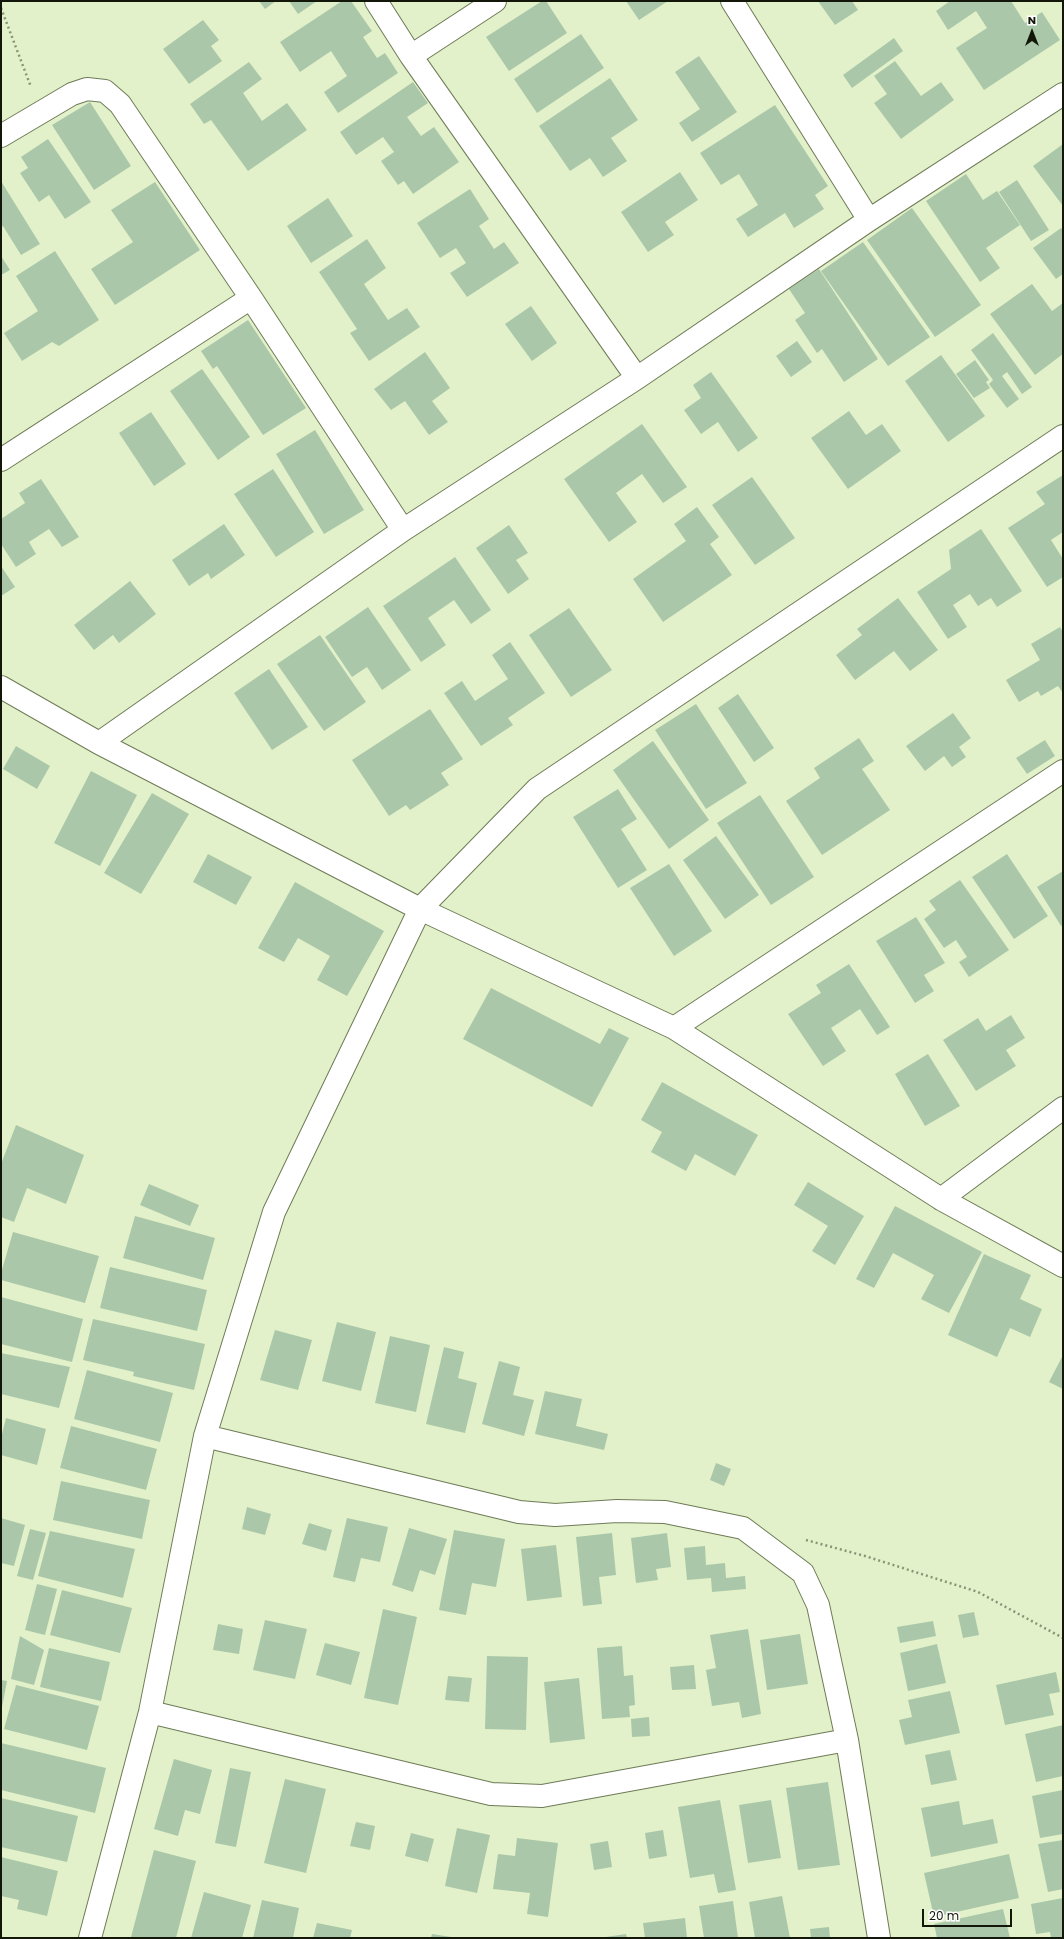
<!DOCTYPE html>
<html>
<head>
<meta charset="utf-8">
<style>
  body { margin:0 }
  #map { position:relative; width:1064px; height:1939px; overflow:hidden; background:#e2f1c9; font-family:Poppins,sans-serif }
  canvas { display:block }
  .frame { position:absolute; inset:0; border:2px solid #121709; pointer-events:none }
  .north { position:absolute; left:1012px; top:12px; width:40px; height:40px; -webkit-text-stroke:3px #fff; paint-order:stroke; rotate:0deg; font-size:11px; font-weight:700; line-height:16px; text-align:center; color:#121709 }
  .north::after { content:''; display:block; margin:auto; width:14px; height:18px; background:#121709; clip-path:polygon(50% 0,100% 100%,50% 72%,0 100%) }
  .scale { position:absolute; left:922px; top:1909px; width:90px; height:18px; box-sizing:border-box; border:2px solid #121709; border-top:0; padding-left:5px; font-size:12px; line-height:14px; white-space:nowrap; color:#121709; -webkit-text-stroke:3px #fff; paint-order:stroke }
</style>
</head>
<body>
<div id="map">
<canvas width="1064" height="1939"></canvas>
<div class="frame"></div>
<div class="north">N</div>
<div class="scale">20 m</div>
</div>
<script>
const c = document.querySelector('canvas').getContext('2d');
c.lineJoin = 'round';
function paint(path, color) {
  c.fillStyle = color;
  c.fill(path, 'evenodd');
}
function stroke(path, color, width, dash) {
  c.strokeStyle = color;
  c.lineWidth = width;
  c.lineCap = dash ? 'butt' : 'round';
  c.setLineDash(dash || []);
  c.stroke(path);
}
paint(new Path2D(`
  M259 1H276L265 9Z
  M289 1H317L298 14Z
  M342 1H351L372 31 363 37 377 58 385 53 398 73 338 113 324 92 347 76 331 51 300 72 280 42Z
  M542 1H546L567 33 509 71 486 37Z
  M626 1H668L639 20Z
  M818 1H852L858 10 835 25Z
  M950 1H1011L1025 23 1042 12 1060 40 984 90 956 48 987 28 976 11 948 30 936 11Z
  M203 20 219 40 211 46 222 61 189 84 163 49Z
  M581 34 604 68 537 113 514 79Z
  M894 38 903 51 852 88 843 75Z
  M699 56 737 112 692 142 679 123 700 109 675 72Z
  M895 61 921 96 941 82 954 100 901 139 874 103 887 94 874 76Z
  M249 62 262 79 243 93 262 121 287 103 307 130 248 171 211 120 204 124 190 104Z
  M610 78 638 120 611 138 627 161 603 177 590 158 570 171 539 126Z
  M413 82 428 103 407 117 421 136 434 127 459 162 413 194 404 181 398 185 381 161 394 152 383 137 356 155 340 132Z
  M90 102 131 166 94 190 52 125Z
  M775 105 828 186 815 195 824 209 794 228 785 213 748 237 736 219 758 205 739 174 721 185 700 153Z
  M48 139 91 202 65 219 49 195 39 202 20 173 28 168 21 157Z
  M1063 144V206L1033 166Z
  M680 172 698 200 665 222 674 235 648 252 621 212Z
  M966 174 983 200 997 191 1020 225 986 248 1000 268 980 282 926 201Z
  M1017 180 1049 230 1031 241 999 192Z
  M1 181 40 244 21 255 3 226 1 227Z
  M155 182 200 250 115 305 91 269 133 242 111 210Z
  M470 189 489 219 479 226 494 249 504 242 519 263 467 297 450 273 466 263 456 248 440 258 417 223Z
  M328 198 353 236 311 263 287 226Z
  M912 208 981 305 935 337 867 240Z
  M1061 228 1063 230V274L1056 279 1033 248Z
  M367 239 386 268 364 284 388 320 407 308 420 327 369 361 350 333 357 329 319 272Z
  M863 242 930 337 888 366 821 271Z
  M55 251 99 320 59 346 52 342 22 361 4 333 38 311 16 276Z
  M1 256 10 270 1 275Z
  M819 269 878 359 844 382 822 349 817 353 795 320 805 313 789 289Z
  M1032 284 1052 311 1063 303V354L1035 375 990 314Z
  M531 306 557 343 532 361 505 324Z
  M248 320 306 408 263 435 217 366 213 369 201 351Z
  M993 333 1032 387 1022 394 1007 372 1002 376 1019 399 1007 408 989 384 993 380 971 350Z
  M797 341 812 362 791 377 776 356Z
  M425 352 450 388 432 401 448 422 429 435 405 401 391 410 374 389Z
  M941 355 985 416 948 442 905 381Z
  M975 360 989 380 986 382 990 388 974 398 956 374Z
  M202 369 250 437 218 460 170 391Z
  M711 372 758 438 738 452 718 422 701 434 684 410 701 398 693 385Z
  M849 411 866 435 882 424 901 451 848 489 811 438Z
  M151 412 186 464 154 486 119 433Z
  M642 424 687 487 663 503 642 474 616 493 637 522 609 542 564 479Z
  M315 430 364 510 324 534 276 454Z
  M273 469 314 532 276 557 234 494Z
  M1063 475V532L1051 540 1063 559V577L1047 587 1008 528 1045 504 1036 492Z
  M752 477 795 538 755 565 712 505Z
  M41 479 79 537 62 547 49 529 29 542 36 554 16 567 1 544V519L25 503 19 493Z
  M697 507 719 537 710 544 732 575 663 622 633 579 686 541 674 524Z
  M224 524 245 555 211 579 208 573 189 586 172 560Z
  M509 525 528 553 516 560 529 579 508 594 476 548Z
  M981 529 1022 591 997 607 991 598 978 606 970 594 953 605 967 627 948 639 917 592 951 569 949 550Z
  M455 557 491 610 471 624 454 600 428 618 446 645 421 662 383 606Z
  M1 566 15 587 1 596Z
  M130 581 156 614 119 643 113 635 94 650 74 625Z
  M898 598 938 650 910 671 894 651 855 680 836 655 862 635 857 629Z
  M368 607 411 670 382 690 367 667 352 677 325 637Z
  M569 608 612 670 571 697 529 635Z
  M1060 627 1063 632V693L1058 686 1041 696 1038 691 1019 702 1006 680 1040 660 1031 644Z
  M320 635 366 702 324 731 277 664Z
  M510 642 545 693 508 718 513 725 481 746 444 693 462 681 475 701 508 679 492 655Z
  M269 669 308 727 272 750 234 693Z
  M738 694 774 748 754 762 718 708Z
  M696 704 747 783 706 809 655 730Z
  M430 709 463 759 441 773 449 785 410 810 406 805 389 816 352 760Z
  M953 713 971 738 959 747 966 757 952 767 944 756 925 771 906 746Z
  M859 738 874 761 862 769 890 810 822 855 786 801 820 778 814 768Z
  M1045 740 1055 756 1027 774 1016 758Z
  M653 741 709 820 669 849 613 770Z
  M16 746 50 766 37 789 3 769Z
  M91 771 137 795 100 866 54 843Z
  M618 789 637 819 621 829 647 870 618 888 573 817Z
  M152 793 189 814 141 894 104 873Z
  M760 795 814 877 771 905 717 823Z
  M716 836 759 895 725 919 683 860Z
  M208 854 252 877 236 905 193 882Z
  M1007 854 1048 916 1014 939 972 877Z
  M669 864 712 931 674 956 630 888Z
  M1063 871V924L1061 926 1037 887Z
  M960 880 1009 950 969 977 959 962 967 957 956 940 944 948 924 919 936 910 929 901Z
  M295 882 384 931 347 996 317 980 330 956 298 938 284 962 258 948Z
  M916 917 945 963 924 975 934 991 915 1003 876 941Z
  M849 964 890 1027 877 1035 860 1009 831 1028 846 1051 823 1066 788 1014 821 993 816 985Z
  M491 988 600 1044 609 1028 629 1038 592 1107 463 1039Z
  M1011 1015 1025 1038 1006 1050 1016 1066 976 1091 943 1040 978 1018 986 1031Z
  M928 1054 960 1106 925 1126 895 1074Z
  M662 1082 758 1135 735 1176 695 1154 686 1171 651 1152 662 1132 641 1120Z
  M16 1125 84 1155 66 1204 27 1188 14 1222 1 1217V1164Z
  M808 1182 864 1216 835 1265 812 1251 828 1226 794 1205Z
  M149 1184 199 1205 190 1226 140 1205Z
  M895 1206 982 1252 949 1313 921 1299 934 1275 893 1253 874 1288 856 1279Z
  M135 1216 215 1238 203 1280 123 1258Z
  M13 1232 99 1256 85 1303 1 1280V1273Z
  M984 1254 1031 1275 1020 1299 1042 1309 1030 1337 1010 1328 997 1357 948 1335Z
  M110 1267 207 1290 197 1331 100 1308Z
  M1 1297 83 1319 72 1362 1 1344Z
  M93 1319 205 1344 194 1390 133 1376 134 1372 83 1360Z
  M337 1322 376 1332 361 1391 322 1381Z
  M275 1330 312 1340 298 1390 260 1380Z
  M390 1336 430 1345 416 1412 375 1403Z
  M444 1347 464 1352 458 1378 477 1383 465 1433 426 1424Z
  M1 1353 70 1367 59 1408 1 1394Z
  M1063 1355V1389L1049 1382Z
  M499 1361 520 1367 513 1395 534 1400 524 1436 482 1424Z
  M87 1370 173 1393 160 1442 74 1419Z
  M545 1391 582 1399 576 1426 608 1434 604 1450 535 1434Z
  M6 1418 46 1429 37 1465 1 1455V1438Z
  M71 1426 157 1449 146 1490 60 1468Z
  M716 1463 731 1469 724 1486 710 1480Z
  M61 1481 150 1500 142 1539 53 1520Z
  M247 1507 271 1514 265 1535 242 1529Z
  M1 1518 25 1525 14 1566 1 1563Z
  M347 1518 388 1527 380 1562 361 1558 355 1582 333 1577Z
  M309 1523 332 1530 326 1551 302 1544Z
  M409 1528 447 1539 435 1575 420 1570 413 1592 392 1585Z
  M30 1529 46 1533 33 1580 17 1576Z
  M454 1530 505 1539 496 1587 472 1583 466 1615 439 1610Z
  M50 1531 135 1549 123 1598 38 1576Z
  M612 1533 616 1575 599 1577 602 1604 583 1606 576 1537Z
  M667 1533 671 1567 656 1569 658 1580 636 1583 631 1538Z
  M556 1545 562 1597 527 1601 521 1549Z
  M705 1546 706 1565 725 1563 726 1578 745 1576 746 1589 712 1592 711 1578 687 1580 684 1548Z
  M37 1584 57 1589 45 1635 25 1630Z
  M62 1590 132 1608 120 1653 50 1635Z
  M383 1609 417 1617 398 1705 364 1698Z
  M974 1612 979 1635 963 1638 958 1615Z
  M265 1620 307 1629 295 1679 253 1670Z
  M933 1621 936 1636 900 1643 897 1627Z
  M218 1624 243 1629 239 1654 213 1650Z
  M748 1629 761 1714 742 1718 739 1702 712 1706 706 1670 716 1668 710 1635Z
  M800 1634 808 1684 767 1690 760 1640Z
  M20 1636 44 1650 34 1685 11 1679Z
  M325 1643 360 1652 351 1685 316 1675Z
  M937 1644 946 1683 908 1691 900 1653Z
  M622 1646 624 1676 633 1675 635 1705 629 1706 630 1717 602 1719 597 1648Z
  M49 1648 110 1662 101 1701 40 1687Z
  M487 1656 528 1657 526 1730 485 1729Z
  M694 1665 696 1689 672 1690 670 1667Z
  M1056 1672 1060 1692 1049 1694 1054 1715 1005 1725 996 1685Z
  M448 1676 472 1678 469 1702 445 1700Z
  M579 1678 585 1739 550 1743 544 1682Z
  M1 1680 7 1681 2 1707H1Z
  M16 1685 99 1706 87 1750 4 1729Z
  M950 1691 960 1733 905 1745 899 1720 912 1717 908 1700Z
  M649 1717 650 1736 632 1737 631 1719Z
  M1063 1725V1776L1036 1782 1025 1734Z
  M1 1743 106 1768 95 1813 1 1790Z
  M950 1750 957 1780 931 1785 925 1755Z
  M174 1759 212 1770 200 1814 185 1810 178 1836 154 1829Z
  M230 1768 251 1772 236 1847 215 1843Z
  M285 1779 326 1789 306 1873 264 1863Z
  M828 1782 840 1865 798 1870 786 1788Z
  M1063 1790V1834L1040 1838 1032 1796Z
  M1 1798 78 1816 67 1862 1 1847Z
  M720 1800 736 1890 718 1893 714 1874 690 1878 678 1807Z
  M771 1800 781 1858 748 1863 739 1805Z
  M959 1801 963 1825 993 1819 998 1843 931 1857 921 1808Z
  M356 1822 375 1826 370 1850 350 1846Z
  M457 1828 490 1835 477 1893 445 1886Z
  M663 1830 667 1856 649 1859 645 1833Z
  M411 1833 434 1839 428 1862 405 1856Z
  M517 1838 558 1843 548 1917 527 1914 530 1893 493 1889 498 1854 515 1856Z
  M1063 1840V1889L1048 1892 1038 1844Z
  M608 1841 612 1867 594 1870 590 1844Z
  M154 1850 196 1861 176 1938 131 1937Z
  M1009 1854 1019 1898 934 1917 924 1873Z
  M1 1857 58 1871 47 1916 17 1909 19 1900 1 1896Z
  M204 1892 251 1905 242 1938H191Z
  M782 1896 790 1938H755L749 1902Z
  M1063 1898V1938H1051L1050 1932 1036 1934 1031 1904Z
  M262 1900 299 1908 293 1938H253Z
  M733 1901 738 1938H704L699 1906Z
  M1003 1909 1010 1938H937L934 1924Z
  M685 1918 687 1938H645L643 1923Z
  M317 1923 352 1930 350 1938H313Z
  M829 1927 830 1938H811L810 1929Z
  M432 1934 451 1937V1938H431Z
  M626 1934 627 1938H606V1937Z`), '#aac8a9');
const minor = new Path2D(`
  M376 1 411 56
  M495 1 411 56 637 378
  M732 1 869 220
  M1 136 72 94 87 89 105 91 120 104 251 298 403 530
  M1 460 251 298
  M1 687 99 743 420 909 674 1028 941 1199 1063 1266
  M99 743 403 530 637 378 869 220 1063 94
  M674 1028 1063 771
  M941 1199 1063 1108
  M205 1436 519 1512 555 1515 617 1511 665 1512 743 1528 803 1573 818 1605 847 1740 879 1938
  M150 1712 491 1794 542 1796 847 1740
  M90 1938 150 1712 205 1436 274 1212 420 909 537 789 1063 436`);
stroke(minor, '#6e7b57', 24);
stroke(new Path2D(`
  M1 8 31 87
  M806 1540 865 1556 978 1592 1063 1638`), '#899477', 2.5, [2, 3]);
stroke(minor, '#fff', 22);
</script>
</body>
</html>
